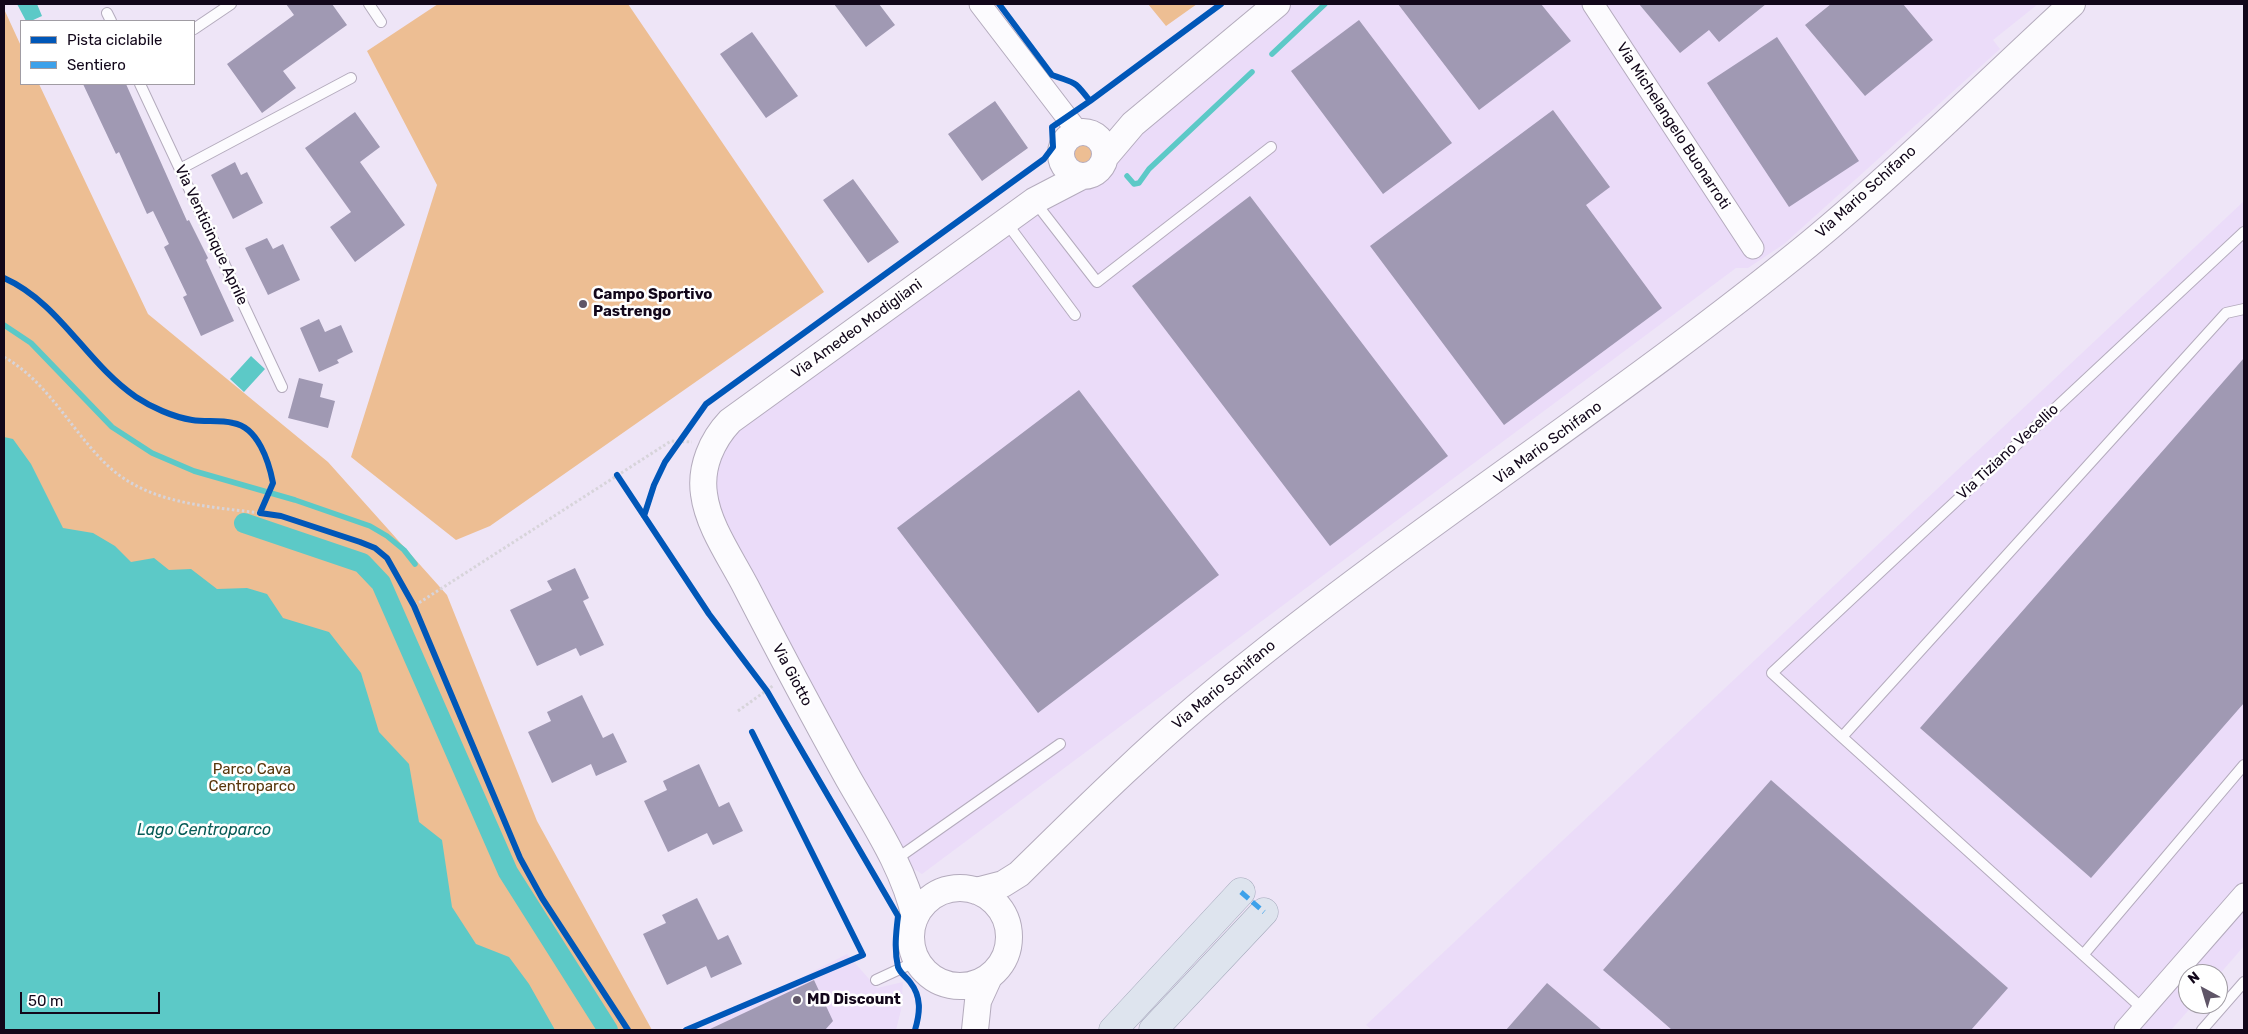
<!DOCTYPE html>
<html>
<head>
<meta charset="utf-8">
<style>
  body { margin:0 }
  #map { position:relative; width:2248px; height:1034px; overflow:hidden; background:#eee5f7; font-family:Rubik,sans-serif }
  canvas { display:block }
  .frame { position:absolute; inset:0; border:5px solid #12071a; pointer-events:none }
  .legend { position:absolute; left:20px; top:20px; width:175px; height:65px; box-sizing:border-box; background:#fff; border:1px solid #a09ca3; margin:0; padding:6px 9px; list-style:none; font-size:15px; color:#12071a }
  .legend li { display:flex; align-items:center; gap:10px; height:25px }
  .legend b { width:25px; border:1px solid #a09ca3 }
  .north { position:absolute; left:2178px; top:964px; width:50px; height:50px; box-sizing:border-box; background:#fff; border:1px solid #a09ca3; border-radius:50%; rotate:321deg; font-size:14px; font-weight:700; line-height:20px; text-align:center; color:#12071a }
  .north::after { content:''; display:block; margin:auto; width:18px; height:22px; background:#5f5567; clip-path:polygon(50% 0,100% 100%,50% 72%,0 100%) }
  .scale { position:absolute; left:20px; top:992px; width:140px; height:22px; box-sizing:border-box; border:2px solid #12071a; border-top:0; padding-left:6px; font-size:15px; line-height:18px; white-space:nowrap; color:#12071a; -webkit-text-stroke:4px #fff; paint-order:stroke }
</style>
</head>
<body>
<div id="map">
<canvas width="2248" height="1034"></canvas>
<div class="frame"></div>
<ul class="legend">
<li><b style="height:6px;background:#0057b8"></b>Pista ciclabile</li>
<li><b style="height:6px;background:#3da1ea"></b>Sentiero</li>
</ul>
<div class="north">N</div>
<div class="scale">50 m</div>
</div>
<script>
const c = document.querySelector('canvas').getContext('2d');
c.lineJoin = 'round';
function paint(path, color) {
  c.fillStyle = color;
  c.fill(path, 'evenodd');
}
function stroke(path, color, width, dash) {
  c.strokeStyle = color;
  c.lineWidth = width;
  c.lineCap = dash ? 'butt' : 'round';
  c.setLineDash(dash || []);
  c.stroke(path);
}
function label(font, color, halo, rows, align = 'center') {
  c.font = font + ' Rubik,sans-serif';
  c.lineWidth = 5;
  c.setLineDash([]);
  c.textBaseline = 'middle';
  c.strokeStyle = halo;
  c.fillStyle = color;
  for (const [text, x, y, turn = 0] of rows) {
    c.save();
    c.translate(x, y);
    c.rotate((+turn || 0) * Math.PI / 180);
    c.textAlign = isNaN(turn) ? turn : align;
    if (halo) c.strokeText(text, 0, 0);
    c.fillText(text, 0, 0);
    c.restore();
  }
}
paint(new Path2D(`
  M1285 4H2038L1993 40 2000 49 1784 244 1748 268H1736L922 874 904 863 714 513 713 462 724 439 1083 181 1095 179 1105 171 1111 159Z
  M2244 201V946L2218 976V974H2188V1004H2194L2171 1030H1372L1366 1025Z
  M847 954 877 988 903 982 901 1010 896 1030H700Z`), '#ebdcf9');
paint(new Path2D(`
  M438 4H628L824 292 490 526 456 540 351 457 437 185 367 51Z
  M1148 4H1197L1166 26Z
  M4 9 21 46V84H39L148 314 328 462 447 595 537 821 652 1030H4Z
  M1068 153a15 15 0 1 1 30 0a15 15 0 1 1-30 0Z`), '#edbe93');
paint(new Path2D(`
  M17 4H37L42 16 31 21H26Z
  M251 356 265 369 244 392 230 379Z
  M4 437 13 439 31 464 63 528 93 533 115 546 131 562 154 558 169 570 191 569 217 589 247 588 267 594 283 618 329 632 361 673 379 732 409 764 419 822 442 840 452 907 476 944 509 957 529 984 555 1030H4Z`), '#5cc9c7');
stroke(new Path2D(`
  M1272 54 1325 4
  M1127 176 1134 184 1139 183 1149 169 1252 72
  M4 325 31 343 112 427 152 453 194 471 295 500 370 526 387 536 404 550 415 564`), '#5cc9c7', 5.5);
stroke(new Path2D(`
  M244 523 362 563 381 583 508 872 608 1030`), '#5cc9c7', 20);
paint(new Path2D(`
  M286 4H332L347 25 283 71 296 88 262 113 227 64 294 15Z
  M834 4H879L895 25 866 47Z
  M1398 4H1541L1571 41 1479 110Z
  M1639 4H1766L1719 42 1709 30 1680 53Z
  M1831 4H1903L1933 40 1865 96 1805 25Z
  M1359 20 1452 143 1383 194 1291 71Z
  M752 32 798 96 766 118 720 54Z
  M1777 37 1859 161 1789 207 1707 83Z
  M83 84H126L187 221 189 220 208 258 206 260 234 321 201 336 183 297 187 295 164 247 169 244 153 211 147 214 119 152 116 154Z
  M995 101 1028 148 982 181 948 134Z
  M1553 110 1610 187 1586 205 1662 308 1504 425 1370 246Z
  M355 112 380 147 360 162 405 225 355 262 330 227 351 212 305 148Z
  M235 162 241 175 247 172 263 203 233 219 211 175Z
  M853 179 899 242 868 263 823 200Z
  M1250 196 1448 456 1330 546 1132 286Z
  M267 238 273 249 283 244 300 280 268 295 245 248Z
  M319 319 325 332 341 325 353 352 337 360 339 363 319 372 300 328Z
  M2244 358V703L2091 878 1920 728Z
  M299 378 323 384 320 397 335 401 328 428 288 418Z
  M1079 390 1219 575 1038 713 897 528Z
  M575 568 589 598 583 601 604 645 580 656 576 648 537 666 510 610 552 590 547 581Z
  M582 695 603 738 613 733 627 762 596 776 591 764 552 783 528 732 551 721 547 712Z
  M699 764 719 807 729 802 743 831 713 845 707 833 668 852 644 801 667 790 663 781Z
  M1771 780 2008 988 1971 1030H1672L1603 970Z
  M697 898 718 940 728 935 742 964 711 978 706 966 667 985 643 934 666 923 662 915Z
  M814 980 833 1021 825 1030H708Z
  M1547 983 1602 1030H1506Z`), '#a099b3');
const service = new Path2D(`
  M369 4 381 22
  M107 13 111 21
  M194 29 231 4
  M140 84 282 387
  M180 169 351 78
  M1035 202 1097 282 1271 147
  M1006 222 1075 315
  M1842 737 1772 673 2244 232
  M895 860 1060 744
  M2083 955 2244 765
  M876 980 917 961
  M2143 1009 1842 737 2226 313 2244 309
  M2202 1030 2244 982`);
const minor = new Path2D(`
  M980 4 1078 132
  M1593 4 1753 248
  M2125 1030 2244 894`);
const tertiary = new Path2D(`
  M1061 154a22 22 0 1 1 44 0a22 22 0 1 1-44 0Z
  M1105 157 1133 124 1277 4
  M911 937a49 49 0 1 1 98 0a49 49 0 1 1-98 0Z
  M976 891 1003 884 1019 874C1089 805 1159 736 1236 674 1421 524 1623 396 1808 245 1900 169 1985 84 2072 4
  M915 918C904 867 873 822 848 778 813 715 779 651 746 587 731 558 708 526 704 494 700 467 712 440 730 421L1034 201 1082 176
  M975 1030 978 1001 989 977`);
const trunk = new Path2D(`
  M1113 1030 1241 892
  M1153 1030 1264 912`);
stroke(service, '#b4abbd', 12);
stroke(minor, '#b4abbd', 23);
stroke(tertiary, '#b4abbd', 28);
stroke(trunk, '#a3a8ba', 29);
stroke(new Path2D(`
  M4 357C48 382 71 430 106 464 147 504 206 506 260 513
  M273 483 260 513 281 516 375 548 387 558 414 606 671 441 692 442
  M738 711 774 685`), '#d7d4da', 3, [2.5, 2.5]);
stroke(service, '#fcfbfe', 10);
stroke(minor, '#fcfbfe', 21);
stroke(tertiary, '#fcfbfe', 26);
stroke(trunk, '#dee4ee', 28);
stroke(new Path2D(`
  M1241 892 1264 912`), '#3da1ea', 5, [10, 5]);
stroke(new Path2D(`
  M999 4 1052 75C1076 84 1073 79 1090 101
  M4 278C60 303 86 363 136 397 151 407 173 417 192 420 205 422 220 420 233 423 258 427 269 462 273 483L260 513 281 516 360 542 375 548 387 558 414 606 520 858 542 898 628 1030
  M617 475 709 614 767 691 898 916C896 933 894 950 898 967 900 973 906 977 910 982 922 997 920 1013 915 1030
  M644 516 654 485 665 462 706 404 1044 159 1053 147 1052 127 1090 101 1221 4
  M686 1030 863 955 752 732`), '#0057b8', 6);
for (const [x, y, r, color] of [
  [583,304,5,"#5f5567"],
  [797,1000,5,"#5f5567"]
]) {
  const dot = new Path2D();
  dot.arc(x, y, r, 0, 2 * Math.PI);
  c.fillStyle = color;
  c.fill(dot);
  stroke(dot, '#fff', 2);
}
label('15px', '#12071a', '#fff', [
  ["Via Michelangelo Buonarroti",1673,126,57],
  ["Via Mario Schifano",1866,192,-42],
  ["Via Venticinque Aprile",211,235,65],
  ["Via Amedeo Modigliani",857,329,-36],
  ["Via Mario Schifano",1548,443,-36],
  ["Via Tiziano Vecellio",2008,452,-43],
  ["Via Giotto",792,675,62],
  ["Via Mario Schifano",1224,685,-40]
]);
label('bold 15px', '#12071a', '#fff', [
  ["Campo Sportivo",593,295],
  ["Pastrengo",593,312],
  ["MD Discount",807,1000]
], 'left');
label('15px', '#58370c', '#fff', [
  ["Parco Cava",252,770],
  ["Centroparco",252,787]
]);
label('italic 16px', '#075c57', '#fff', [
  ["Lago Centroparco",204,830]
]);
</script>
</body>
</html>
